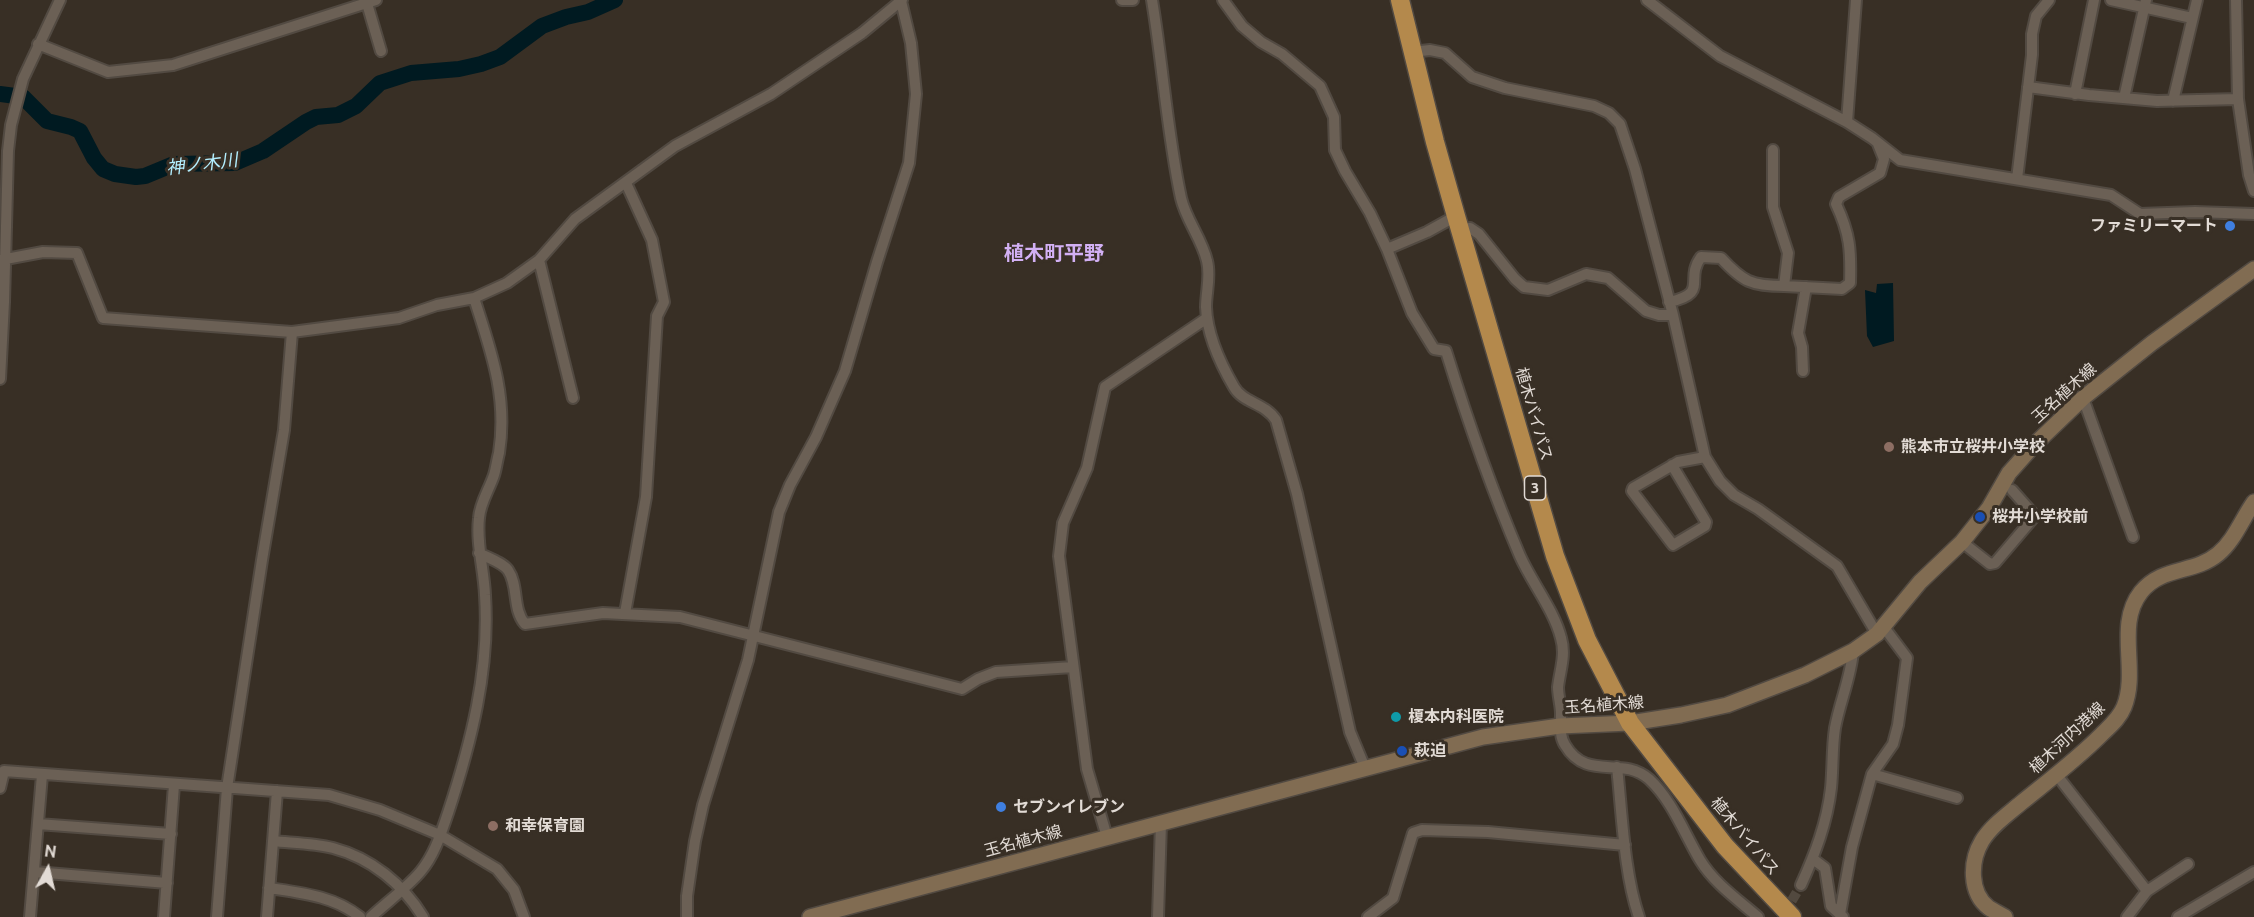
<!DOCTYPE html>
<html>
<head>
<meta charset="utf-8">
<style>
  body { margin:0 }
  #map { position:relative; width:2254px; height:917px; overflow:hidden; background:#382f25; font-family:Ubuntu,sans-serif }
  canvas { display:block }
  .north { position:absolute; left:18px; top:839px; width:60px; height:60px; -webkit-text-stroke:4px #382f25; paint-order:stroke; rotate:8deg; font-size:16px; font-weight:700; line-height:24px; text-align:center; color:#e2dbd5 }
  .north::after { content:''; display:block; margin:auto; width:21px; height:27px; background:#e2dbd5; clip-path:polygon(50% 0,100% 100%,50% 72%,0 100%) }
</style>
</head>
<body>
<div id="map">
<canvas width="2254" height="917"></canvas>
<div class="north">N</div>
</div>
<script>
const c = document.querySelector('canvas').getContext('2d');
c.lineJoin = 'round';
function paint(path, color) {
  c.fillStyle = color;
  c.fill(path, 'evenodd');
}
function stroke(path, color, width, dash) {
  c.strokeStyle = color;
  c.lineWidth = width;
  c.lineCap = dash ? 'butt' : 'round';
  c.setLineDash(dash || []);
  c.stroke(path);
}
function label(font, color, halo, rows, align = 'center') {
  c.font = font + ' Ubuntu,"Noto Sans JP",sans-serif';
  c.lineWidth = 6;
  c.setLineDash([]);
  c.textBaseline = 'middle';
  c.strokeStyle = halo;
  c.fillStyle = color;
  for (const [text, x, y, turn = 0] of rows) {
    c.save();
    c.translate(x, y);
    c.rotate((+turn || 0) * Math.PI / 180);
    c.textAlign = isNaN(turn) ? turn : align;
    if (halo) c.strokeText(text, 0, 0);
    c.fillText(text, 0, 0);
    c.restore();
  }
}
paint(new Path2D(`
  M1893 283 1894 341 1873 347 1867 336 1865 290 1876 293 1877 284Z`), '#001a21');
stroke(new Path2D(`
  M0 94 23 97 47 121 71 127 80 131 94 158 103 169 115 174 136 177 145 176 174 164 235 163 263 151 306 122 316 117 338 115 356 106 380 83 411 73 459 69 481 64 500 57 542 26 566 17 588 12 615 0`), '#001a21', 16);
stroke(new Path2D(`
  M1784 914 1801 885`), '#52493f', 10, [10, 5]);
const street = new Path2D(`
  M366 0 381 51
  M1122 0H1133
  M1152 0C1163 66 1167 133 1181 198 1186 220 1202 239 1207 261 1211 276 1206 292 1206 307 1207 335 1220 363 1234 387 1243 403 1265 403 1276 420L1297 494 1350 732 1365 768
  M1223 0 1242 26 1261 42 1282 54 1320 86 1334 117 1335 150 1345 171 1370 213 1387 249 1412 313 1434 349 1446 351C1468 422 1491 488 1520 556 1532 583 1554 610 1561 638 1566 655 1560 670 1558 687 1558 696 1561 705 1561 714 1561 724 1559 736 1565 745 1587 782 1621 755 1649 779 1672 800 1684 833 1700 860 1714 883 1737 899 1758 917
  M1647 0 1720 56 1847 122 1872 138 1900 160 2111 195 2140 214 2195 212 2254 214
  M2111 0 2192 18
  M2236 0 2238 99 2249 175 2254 191
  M38 44 108 72 173 65 376 0
  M1412 52 1430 50 1445 53 1472 77 1505 88 1594 106 1609 113 1620 124 1635 169 1673 315 1705 457 1720 481 1734 495 1758 509 1837 566 1877 634
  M2028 87 2089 95 2157 101 2238 99
  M2075 94 2094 0
  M2124 98 2146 0
  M2173 101 2197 0
  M1847 122 1856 0
  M2017 179 2032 55V34L2036 16 2049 0
  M1460 230 1470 228 1479 234 1515 279 1524 287 1548 290 1586 274 1608 278 1646 311 1659 315H1673
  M1387 249 1427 232 1456 216
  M0 260 43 252 77 253 103 318 292 332 399 318 437 305 474 298 507 283 539 260 575 219 675 146 771 94 862 33 902 0
  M539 260 573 398
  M1784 286 1842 289 1850 283C1851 250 1850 234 1836 204L1839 197 1880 173 1884 159 1878 144
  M1669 302C1710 293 1684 280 1701 257L1721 258C1743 282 1752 286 1784 286L1788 253 1773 207V150
  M1803 371 1802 347 1798 333 1806 287
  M0 379 4 302 8 151 11 125 23 79 60 0
  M2083 398 2133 537
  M1672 465 1706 522 1705 526 1673 545 1632 491 1633 488 1678 462 1705 457
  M1962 542 1990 564 1995 563 2035 516 2012 490
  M479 553C488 558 502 562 508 570 519 586 512 609 525 624L603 613 680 617 962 689 978 679 996 672 1073 667
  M625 613 646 497 657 316 664 302 652 240 626 183
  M1617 767C1622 813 1624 874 1639 917
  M1872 774 1893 744 1898 725 1907 658 1883 626
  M2056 774 2147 891
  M0 788 4 771 329 795 380 810 440 835 497 869 514 890 524 917
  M38 824 171 834
  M1107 837 1087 769 1059 556 1063 523 1087 468 1105 387 1207 318
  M273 841C293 843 314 843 333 848 371 858 403 884 423 917
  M1813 859 1825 868 1831 906 1843 917
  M35 872 167 883
  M1801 885C1815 854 1827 823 1831 788 1833 768 1832 748 1835 728 1840 701 1851 677 1853 651
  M269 888C302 893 334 896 360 917
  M1840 914 1852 847 1872 774 1957 798
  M30 917 42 775
  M164 917 174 785
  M217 917 227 788 262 560 284 430 292 332
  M267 917 277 791
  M371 917C386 903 409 886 421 871 435 854 441 833 448 813 471 743 490 670 485 595 484 569 476 544 479 518 480 503 489 490 494 475 496 469 497 460 499 453 508 397 491 351 474 298
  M687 917V896L695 841 703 805 748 660 779 512 790 485 816 437 845 371 877 262 909 163 916 94 911 43 901 1
  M1158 917 1161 823
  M1368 917 1393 898 1413 833 1422 830 1488 832 1625 845
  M2127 917 2147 891 2188 864
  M2178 917 2254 872`);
const secondary = new Path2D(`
  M810 917 1483 737 1560 726 1630 723 1681 715 1727 705 1805 675 1853 651 1877 634 1920 582 1962 542 1989 508 2009 473 2034 445 2083 398 2152 343 2254 269
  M2005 917C2000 914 1994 911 1989 908 1969 893 1970 861 1982 841 1991 826 2008 814 2021 803 2048 781 2076 760 2101 735 2110 726 2119 719 2124 707 2139 670 2115 625 2141 592 2162 566 2194 574 2218 554 2234 541 2242 519 2254 502`);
const highway = new Path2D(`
  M1400 0 1435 142 1456 216 1555 556 1587 640 1630 723 1725 846 1792 917`);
stroke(street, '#524a42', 14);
stroke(secondary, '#524a42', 18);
stroke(highway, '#524a42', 21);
stroke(street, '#6b6055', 10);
stroke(secondary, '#816c52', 15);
stroke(highway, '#b4894c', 18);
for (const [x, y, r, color] of [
  [2230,226,6,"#3f7fe0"],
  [1889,447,6,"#8d6e63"],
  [1980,517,6,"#1a4fb4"],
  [1396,717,6,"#0f9aa8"],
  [1402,751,6,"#1a4fb4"],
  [1001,807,6,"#3f7fe0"],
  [493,826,6,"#8d6e63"]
]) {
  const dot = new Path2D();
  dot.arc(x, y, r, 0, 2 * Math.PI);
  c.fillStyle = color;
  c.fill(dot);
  stroke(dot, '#382f25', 2);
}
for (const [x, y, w] of [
  [1535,488,21]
]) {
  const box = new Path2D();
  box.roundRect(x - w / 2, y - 12, w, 24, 4.5);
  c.fillStyle = '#382f25';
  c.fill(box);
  stroke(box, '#e2dbd5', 1.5);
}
label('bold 15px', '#e2dbd5', null, [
  ["3",1535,488]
]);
label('bold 16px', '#e2dbd5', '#382f25', [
  ["ファミリーマート",2218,226,"right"],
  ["熊本市立桜井小学校",1901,447],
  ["桜井小学校前",1992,517],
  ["榎本内科医院",1408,717],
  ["萩迫",1414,751],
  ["セブンイレブン",1013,807],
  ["和幸保育園",505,826]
], 'left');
label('16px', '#e2dbd5', '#382f25', [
  ["玉名植木線",2064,393,-42],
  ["植木バイパス",1534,414,74],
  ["玉名植木線",1604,705,-4],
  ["植木河内港線",2067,738,-43],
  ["植木バイパス",1745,836,50],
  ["玉名植木線",1023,841,-15]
]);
label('italic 18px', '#b3efff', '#382f25', [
  ["神ノ木川",202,164,-7]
]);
label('bold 20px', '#d2b0f4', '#382f25', [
  ["植木町平野",1054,253]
]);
</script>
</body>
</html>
